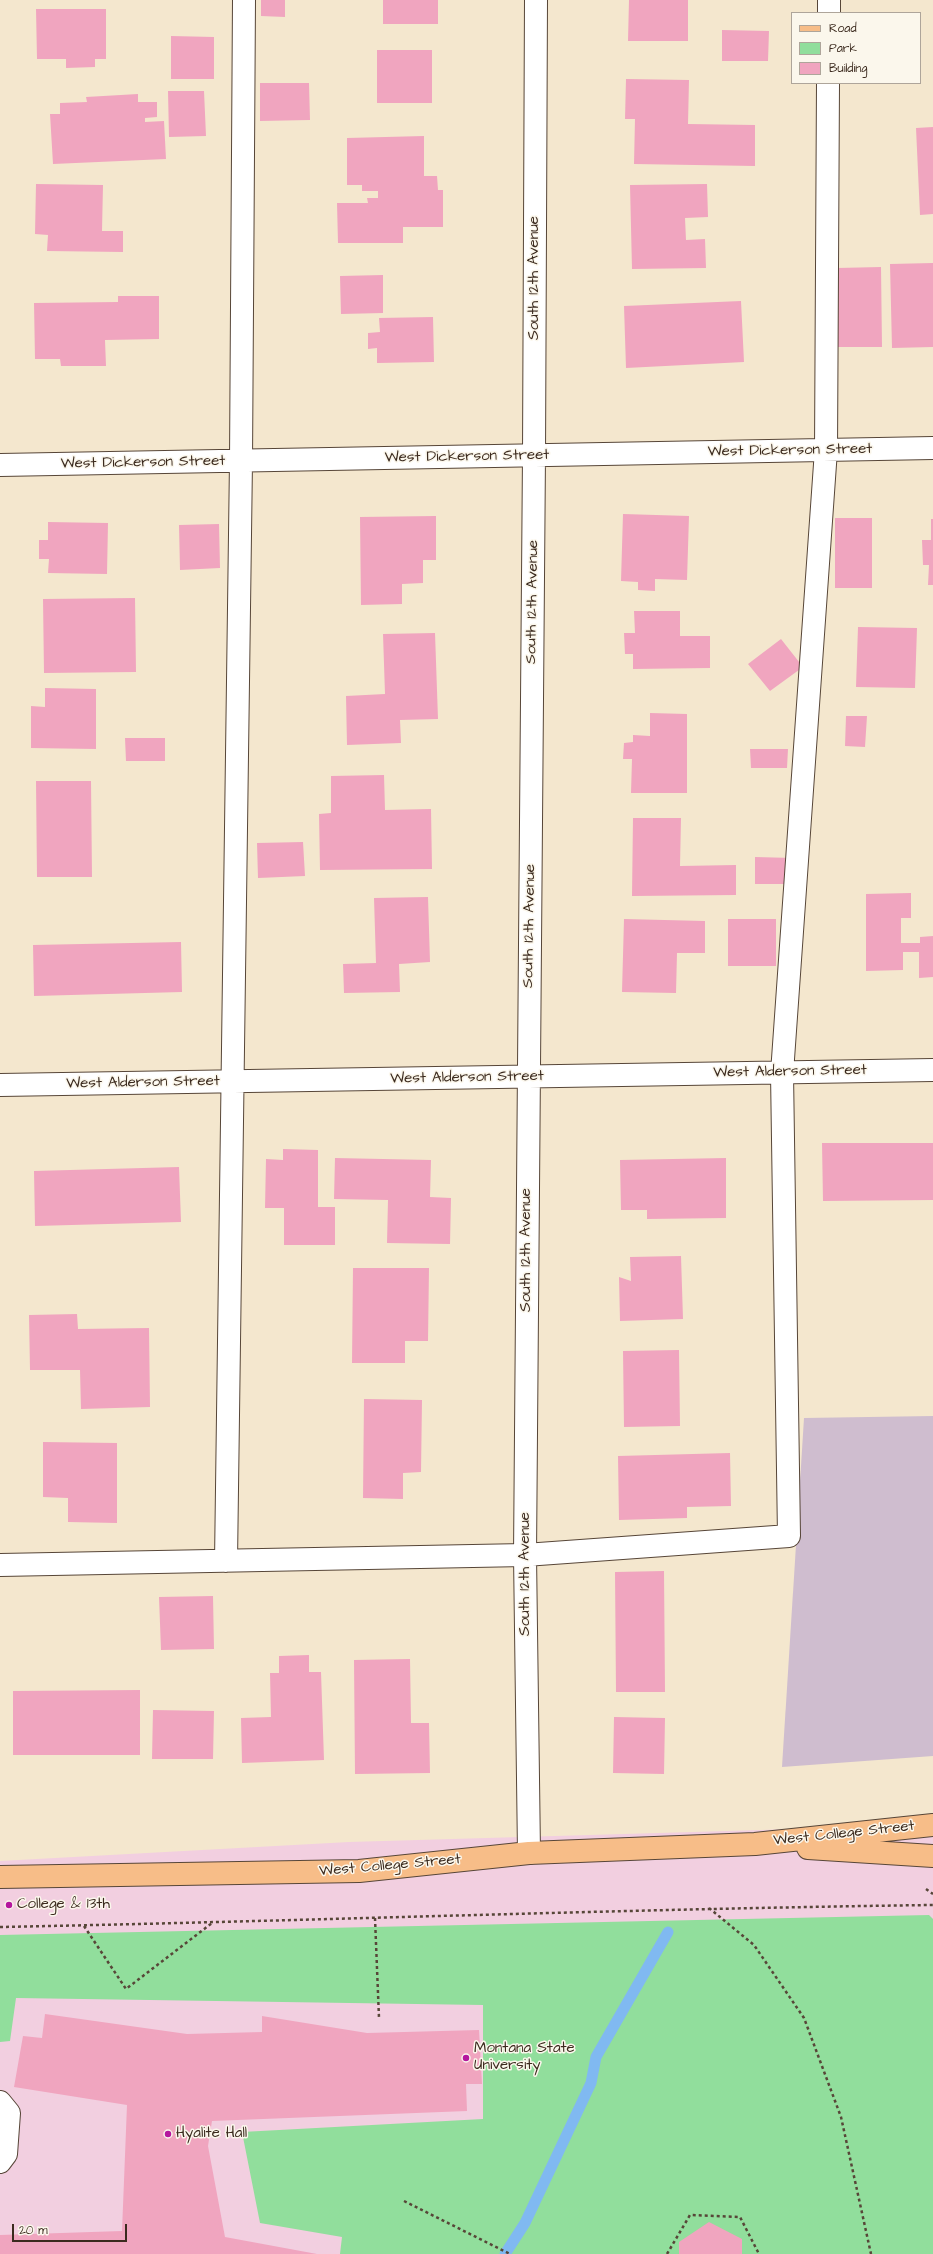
<!DOCTYPE html>
<html>
<head>
<meta charset="utf-8">
<style>
  body { margin:0 }
  #map { position:relative; width:933px; height:2254px; overflow:hidden; background:#f4e7ce; font-family:"Architects Daughter",sans-serif }
  canvas { display:block }
  .legend { position:absolute; left:791px; top:12px; width:130px; height:72px; box-sizing:border-box; background:#fbf7ec; border:1px solid #aea59a; margin:0; padding:5px 7px; list-style:none; font-size:12px; color:#3b2a1e }
  .legend li { display:flex; align-items:center; gap:8px; height:20px }
  .legend b { width:20px; border:1px solid #aea59a }
  .scale { position:absolute; left:12px; top:2224px; width:115px; height:18px; box-sizing:border-box; border:2px solid #3b2a1e; border-top:0; padding-left:5px; font-size:12px; line-height:14px; white-space:nowrap; color:#3b2a1e; -webkit-text-stroke:3px #fbf7ec; paint-order:stroke }
</style>
</head>
<body>
<div id="map">
<canvas width="933" height="2254"></canvas>
<ul class="legend">
<li><b style="height:5px;background:#f7bd88"></b>Road</li>
<li><b style="height:11px;background:#91de9c"></b>Park</li>
<li><b style="height:11px;background:#f0a5bf"></b>Building</li>
</ul>
<div class="scale">20 m</div>
</div>
<script>
const c = document.querySelector('canvas').getContext('2d');
c.lineJoin = 'round';
function paint(path, color) {
  c.fillStyle = color;
  c.fill(path, 'evenodd');
}
function stroke(path, color, width, dash) {
  c.strokeStyle = color;
  c.lineWidth = width;
  c.lineCap = dash ? 'butt' : 'round';
  c.setLineDash(dash || []);
  c.stroke(path);
}
function label(font, color, halo, rows, align = 'center') {
  c.font = font + ' "Architects Daughter",sans-serif';
  c.lineWidth = 3;
  c.setLineDash([]);
  c.textBaseline = 'middle';
  c.strokeStyle = halo;
  c.fillStyle = color;
  for (const [text, x, y, turn = 0] of rows) {
    c.save();
    c.translate(x, y);
    c.rotate((+turn || 0) * Math.PI / 180);
    c.textAlign = isNaN(turn) ? turn : align;
    if (halo) c.strokeText(text, 0, 0);
    c.fillText(text, 0, 0);
    c.restore();
  }
}
paint(new Path2D(`
  M933 1825V2254H0V1861L349 1842Z`), '#f2cfe0');
paint(new Path2D(`
  M933 1416V1756L782 1767 804 1418Z`), '#cfbdcf');
paint(new Path2D(`
  M929 1915 933 1919V2254H340L342 2237 260 2223 242 2132 483 2119V2005L16 1998 10 2041 0 2042V1935Z`), '#91de9c');
stroke(new Path2D(`
  M505 2254 525 2223 591 2083 596 2057 668 1932`), '#80b9f1', 11);
paint(new Path2D(`
  M261 0H285V17L261 16Z
  M383 0H438V24H383Z
  M629 0H688V41H628Z
  M36 9H106V59H95V67L66 68V59H37Z
  M722 30 769 31 768 61H722Z
  M171 36 214 37V79H171Z
  M377 50H432V103H377Z
  M626 79 689 80 688 124 755 125V166L634 164 635 119H625Z
  M260 83H309L310 120 260 121Z
  M168 91H204L206 136 169 137Z
  M138 94V102H157V117L145 118V122L164 121 166 159 53 164 50 114H60V103L87 102 86 97Z
  M933 127V214L920 215 916 128Z
  M424 136V176H437L438 190H443V227H403V243H338L337 203H368L367 198H378V191H362V185H347V138Z
  M36 184 103 185 102 231H123V252L47 251 48 235 35 234Z
  M707 184 708 217 685 218 686 240 705 239 706 268 632 269 630 185Z
  M933 263V347L892 348 890 264Z
  M881 267 882 347H838L837 268Z
  M383 275V313L341 314 340 276Z
  M118 296H159V339L105 340 106 366H61L60 359H35L34 303 118 302Z
  M741 301 744 362 626 368 624 306Z
  M433 317 434 362 377 363V348L368 349V333L380 332 379 318Z
  M623 514 689 516 687 580 655 579V591L638 590V582L621 581Z
  M436 516V560H423V583L402 584V604L361 605 360 517Z
  M835 518H872V588H835Z
  M931 519H933V585H928L929 565H923L922 540H931Z
  M48 522 108 523 107 574 48 573 49 559H39V540H48Z
  M219 524 220 568 180 570 179 525Z
  M135 598 136 672 44 673 43 599Z
  M634 611H680V636H710V668L633 669V654H625L624 633H635Z
  M858 627 917 628 915 688 856 687Z
  M435 633 438 719 400 720 401 743 347 745 346 696 385 694 383 634Z
  M781 639 803 667 770 691 748 664Z
  M45 688 96 689V749L31 748V706L45 707Z
  M650 713 687 714V793H631L632 759H623L624 743 633 742V735L650 736Z
  M846 716H867L865 747 845 746Z
  M125 738H165V761H126Z
  M750 749H788L787 768H751Z
  M384 775 385 810 431 809 432 869 320 870 319 814 331 813V776Z
  M36 781H91L92 877H37Z
  M633 818H681L680 866 736 865V895L632 896Z
  M303 842 305 876 258 878 257 843Z
  M755 857 793 858V884H755Z
  M911 893V918H901V943H920V937L933 936V977L919 978V952H903V970L866 971V894Z
  M428 897 430 962 399 964 400 992 344 993 343 964 376 963 374 898Z
  M624 919 705 921V953H677L676 993 622 992Z
  M728 919H776V966H728Z
  M181 942 182 992 34 996 33 945Z
  M822 1143H933V1200L823 1201Z
  M283 1149 318 1150V1207H335V1245H284V1208H265L266 1159 283 1160Z
  M335 1158 431 1160 430 1197 451 1198 450 1244 387 1243 388 1200 334 1199Z
  M726 1158V1218L647 1219V1210H621L620 1160Z
  M179 1167 181 1222 35 1226 34 1171Z
  M681 1256 683 1319 620 1321 619 1277 631 1281 630 1257Z
  M353 1268H429L428 1341H405V1363H352Z
  M77 1314 78 1329 149 1328 150 1407 81 1409 80 1370H30L29 1315Z
  M679 1350 680 1426 624 1427 623 1351Z
  M364 1399 422 1400 421 1472 403 1473V1499L363 1498Z
  M43 1442 117 1443V1523L68 1522V1498L43 1497Z
  M730 1453 731 1506 687 1507V1518L619 1520 618 1456Z
  M664 1571 665 1692H616L615 1572Z
  M213 1596 214 1649 161 1650 159 1597Z
  M309 1655V1672H321L324 1760 242 1763 241 1718 271 1717 270 1673H279V1656Z
  M410 1659 411 1723H429L430 1773 355 1774 354 1660Z
  M140 1690V1755H13V1691Z
  M153 1710 214 1711 213 1759H152Z
  M614 1717 665 1718 664 1774 613 1773Z
  M45 2014 187 2034 262 2032V2016L367 2033 479 2030 482 2084H466L467 2111 212 2121 208 2146 225 2237 317 2254H0V2235L122 2231 127 2105 14 2087 23 2036 42 2038Z
  M709 2222 742 2239V2254H679V2242Z`), '#f0a5bf');
const minor = new Path2D(`
  M829 13V0
  M0 465 933 448
  M0 1085 933 1070
  M226 1561 241 461 244 0
  M0 1565 525 1555 789 1536 782 1073 826 450 828 83
  M529 1853 525 1555 534 455 536 0
  M0 2102 9 2113 6 2154 0 2162`);
const major = new Path2D(`
  M808 1848 933 1856
  M0 1877 359 1871 529 1853 755 1844 933 1825`);
stroke(minor, '#574638', 24);
stroke(major, '#574638', 24);
stroke(new Path2D(`
  M926 1889 933 1894
  M709 1908 754 1945 804 2018 841 2117 871 2254
  M375 1918 379 2018
  M84 1926 126 1989 212 1923
  M0 1927C311 1921 622 1909 933 1905
  M404 2201 510 2254
  M667 2254 690 2215 740 2217 759 2254`), '#574638', 2.5, [3, 3]);
stroke(minor, '#fff', 22);
stroke(major, '#f7bd88', 22);
for (const [x, y, r, color] of [
  [9,1905,4,"#b5179e"],
  [466,2058,4,"#b5179e"],
  [168,2134,4,"#b5179e"]
]) {
  const dot = new Path2D();
  dot.arc(x, y, r, 0, 2 * Math.PI);
  c.fillStyle = color;
  c.fill(dot);
  stroke(dot, '#fbf7ec', 1.5);
}
label('15px', '#3b2a1e', '#fbf7ec', [
  ["South 12th Avenue",535,278,-90],
  ["West Dickerson Street",790,451,-1],
  ["West Dickerson Street",467,457,-1],
  ["West Dickerson Street",143,463,-1],
  ["South 12th Avenue",533,602,-89],
  ["South 12th Avenue",530,926,-89],
  ["West Alderson Street",790,1072,-1],
  ["West Alderson Street",467,1078,-1],
  ["West Alderson Street",143,1083,-1],
  ["South 12th Avenue",527,1250,-90],
  ["South 12th Avenue",526,1574,-90],
  ["West College Street",844,1834,-6],
  ["West College Street",390,1866,-5]
]);
label('15px', '#3b2a1e', '#fbf7ec', [
  ["College & 13th",17,1905],
  ["Montana State",474,2049],
  ["University",474,2066],
  ["Hyalite Hall",176,2134]
], 'left');
</script>
</body>
</html>
